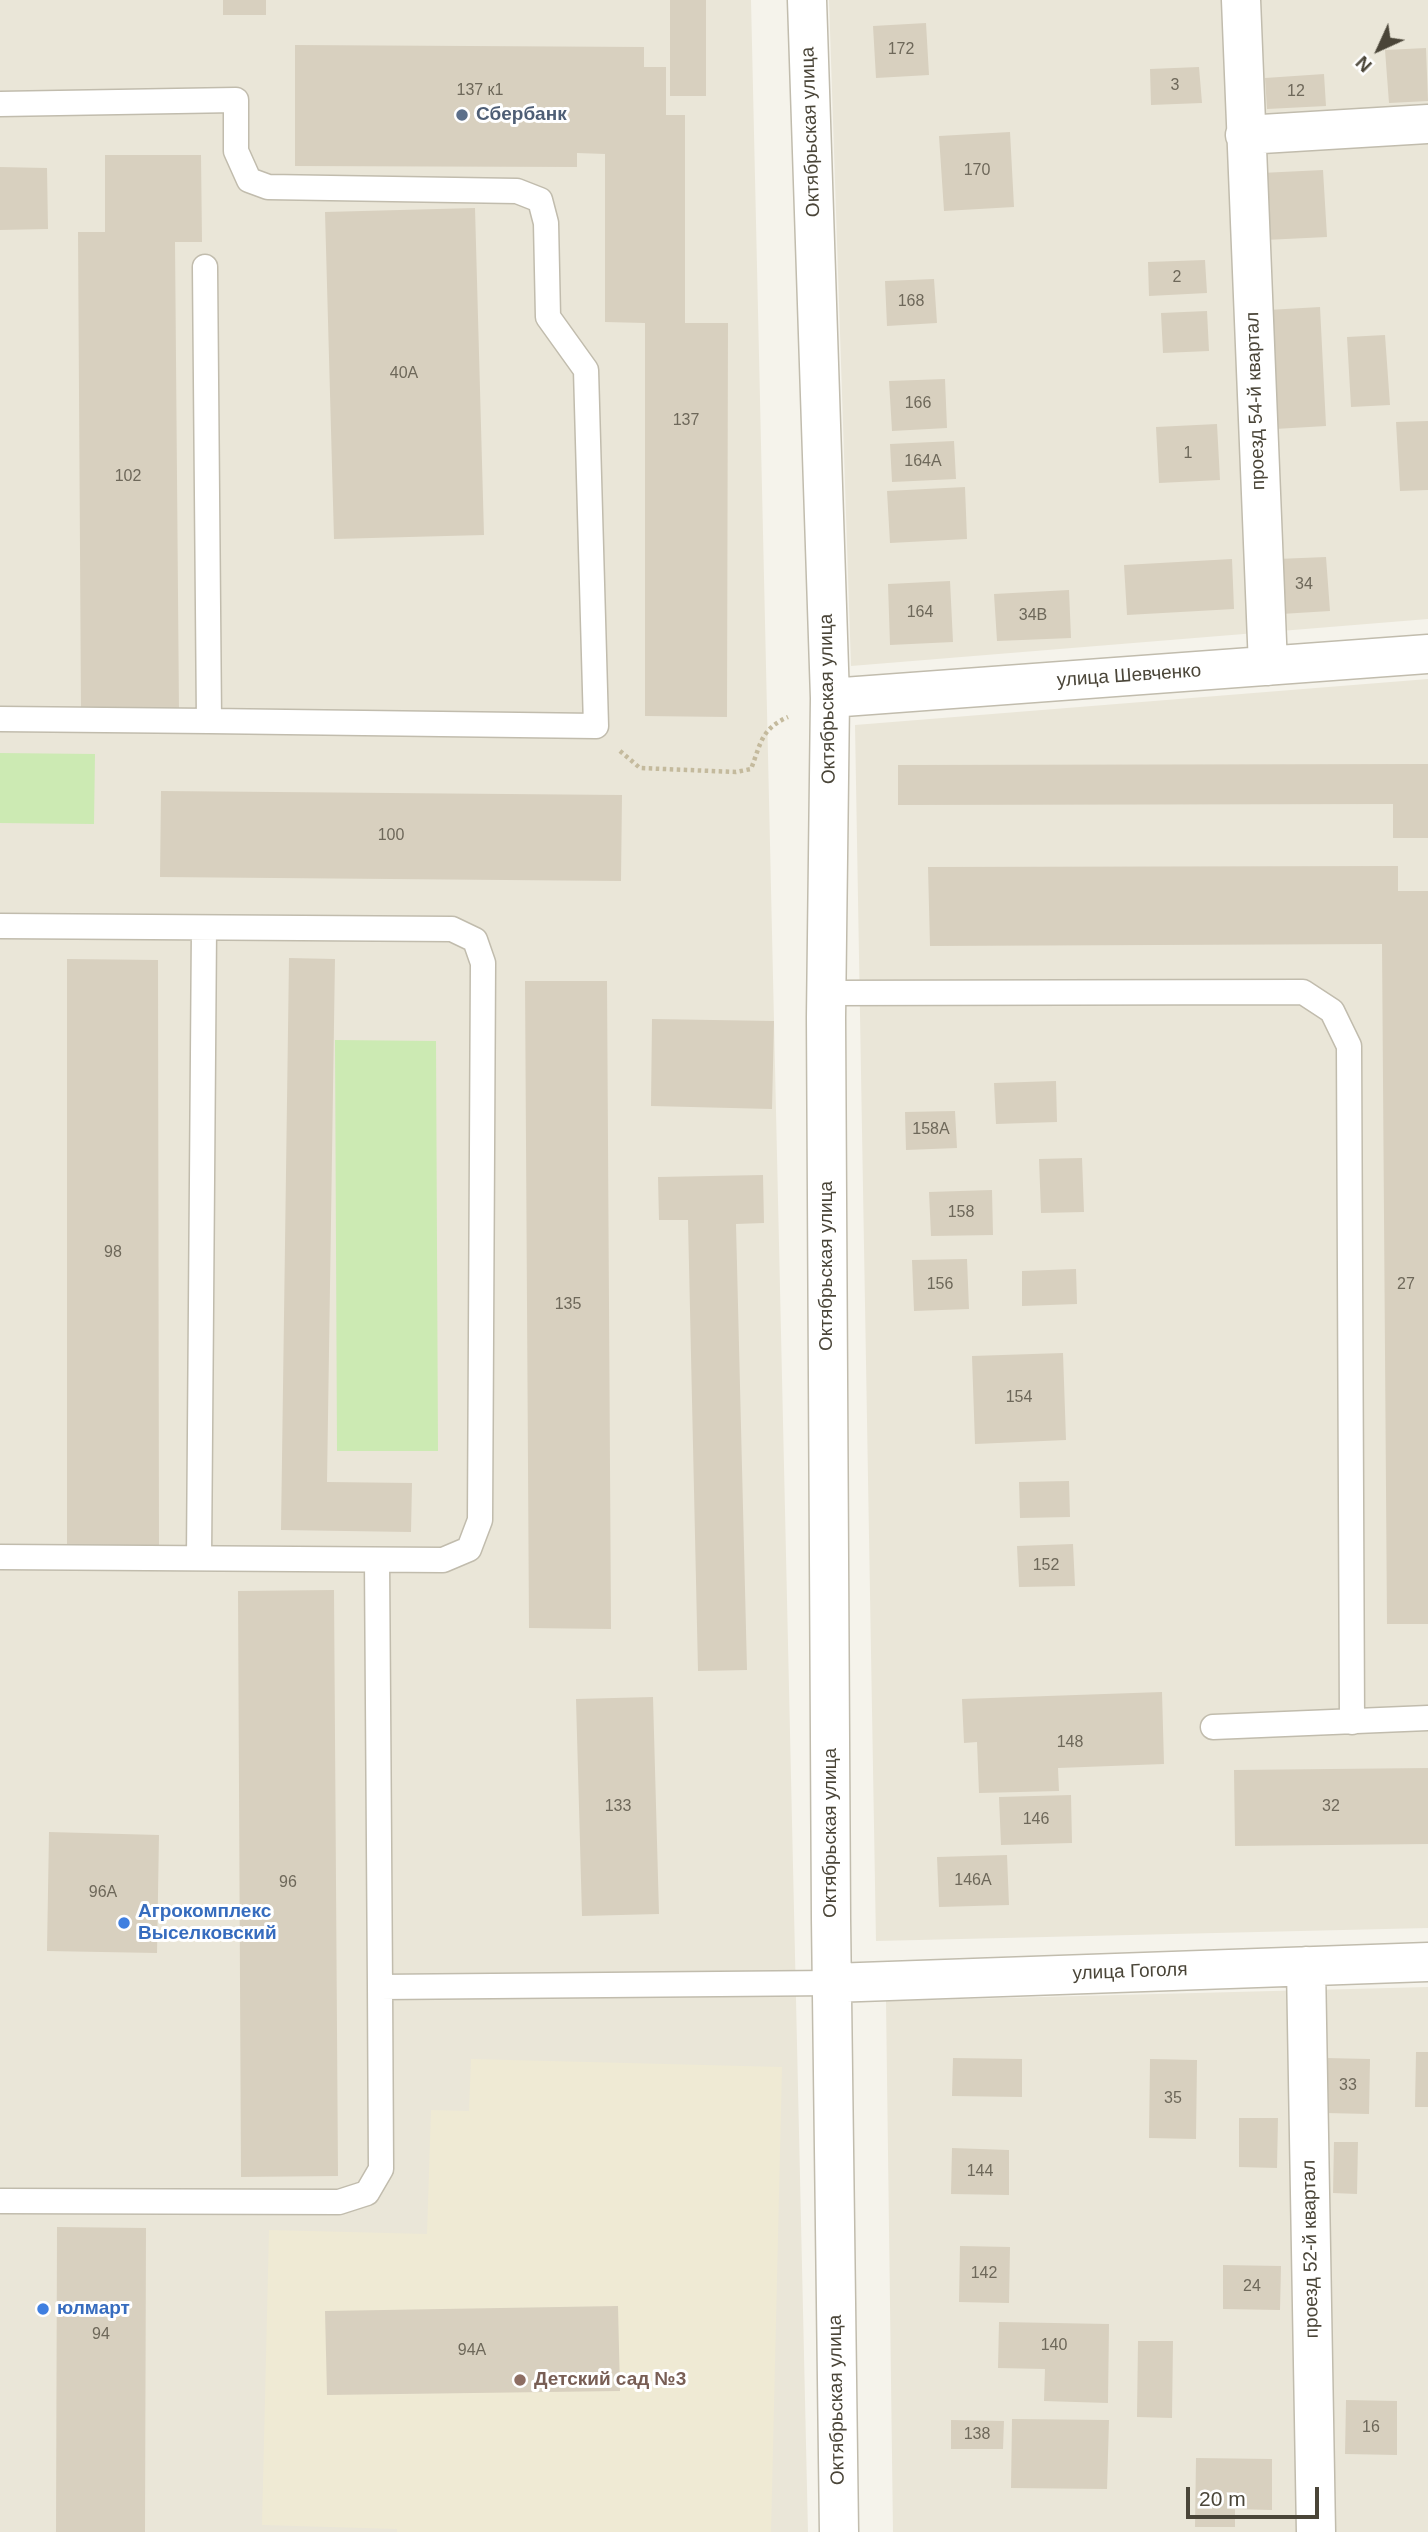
<!DOCTYPE html>
<html>
<head>
<meta charset="utf-8">
<style>
  body { margin:0 }
  #map { position:relative; width:1428px; height:2532px; overflow:hidden; background:#f5f3eb; font-family:Helvetica,sans-serif }
  canvas { display:block }
  .north { position:absolute; left:1344px; top:14px; width:70px; height:70px; -webkit-text-stroke:5px #fff; paint-order:stroke; rotate:225deg; font-size:19px; font-weight:700; line-height:28px; text-align:center; color:#4a4538 }
  .north::after { content:''; display:block; margin:auto; width:24px; height:32px; background:#4a4538; clip-path:polygon(50% 0,100% 100%,50% 72%,0 100%) }
  .scale { position:absolute; left:1186px; top:2487px; width:133px; height:32px; box-sizing:border-box; border:4px solid #4a4538; border-top:0; padding-left:9px; font-size:21px; line-height:24px; white-space:nowrap; color:#4a4538; -webkit-text-stroke:5px #fff; paint-order:stroke }
</style>
</head>
<body>
<div id="map">
<canvas width="1428" height="2532"></canvas>
<div class="north">N</div>
<div class="scale">20 m</div>
</div>
<script>
const c = document.querySelector('canvas').getContext('2d');
c.lineJoin = 'round';
function paint(path, color) {
  c.fillStyle = color;
  c.fill(path, 'evenodd');
}
function stroke(path, color, width, dash) {
  c.strokeStyle = color;
  c.lineWidth = width;
  c.lineCap = dash ? 'butt' : 'round';
  c.setLineDash(dash || []);
  c.stroke(path);
}
function label(font, color, halo, rows, align = 'center') {
  c.font = font + ' Helvetica,sans-serif';
  c.lineWidth = 6;
  c.setLineDash([]);
  c.textBaseline = 'middle';
  c.strokeStyle = halo;
  c.fillStyle = color;
  for (const [text, x, y, turn = 0] of rows) {
    c.save();
    c.translate(x, y);
    c.rotate((+turn || 0) * Math.PI / 180);
    c.textAlign = isNaN(turn) ? turn : align;
    if (halo) c.strokeText(text, 0, 0);
    c.fillText(text, 0, 0);
    c.restore();
  }
}
paint(new Path2D(`
  M0 0H751L808 2532H0Z
  M829 0H1428V619L851 666Z
  M1428 679V1928L876 1941 855 725Z
  M1428 1987V2532H893L886 2001Z`), '#eae6d8');
paint(new Path2D(`
  M471 2059 782 2067 771 2532H397V2529L262 2525 269 2230 427 2234 431 2110 469 2111Z`), '#efead4');
paint(new Path2D(`
  M0 753 95 754 94 824 0 823Z
  M335 1040 436 1041 438 1451H337Z`), '#cceab3');
paint(new Path2D(`
  M223 0H266V15H223Z
  M670 0H706V96H670Z
  M926 23 929 75 876 78 873 26Z
  M295 45 644 47V67H666V115H685V323H728L727 717 645 716V323L605 322V154L577 153V167L295 166Z
  M1426 48 1428 101 1389 103 1385 50Z
  M1199 67 1202 103 1151 105 1150 69Z
  M1324 74 1326 106 1267 109 1265 78Z
  M1010 132 1014 207 944 211 939 136Z
  M105 155H201L202 242H175L179 712H81L78 232H105Z
  M0 167 47 168 48 229 0 230Z
  M1323 170 1327 237 1265 240 1261 173Z
  M475 208 484 535 334 539 325 212Z
  M1205 260 1207 293 1149 296 1148 262Z
  M934 279 937 323 887 326 885 281Z
  M1320 307 1326 426 1275 429 1268 310Z
  M1207 311 1209 351 1163 353 1161 313Z
  M1385 335 1390 405 1351 407 1347 337Z
  M945 379 947 428 892 431 889 381Z
  M1428 421V490L1400 491 1396 422Z
  M1217 424 1220 480 1159 483 1156 427Z
  M954 441 956 479 892 482 890 444Z
  M965 487 967 539 890 543 887 491Z
  M1326 557 1330 611 1281 614 1277 559Z
  M1232 559 1234 609 1127 615 1124 565Z
  M950 581 953 642 890 645 888 584Z
  M1069 590 1071 638 997 641 994 594Z
  M1428 764V838H1393V804L898 805V765Z
  M161 791 622 795 621 881 160 877Z
  M1398 866V891H1428V1624H1387L1382 944 930 946 928 867Z
  M289 958 335 959 327 1482 412 1483 411 1532 281 1530Z
  M67 959 158 960 159 1546H67Z
  M525 981H607L611 1629 529 1628Z
  M652 1019 774 1021 772 1109 651 1106Z
  M1056 1081 1057 1122 996 1124 994 1083Z
  M955 1111 957 1148 906 1150 905 1112Z
  M1082 1158 1084 1212 1041 1213 1039 1159Z
  M763 1175 764 1223 736 1224 747 1670 698 1671 688 1220H659L658 1177Z
  M992 1190 993 1235 931 1236 929 1192Z
  M967 1259 969 1309 914 1311 912 1260Z
  M1076 1269 1077 1304 1022 1306V1271Z
  M1063 1353 1066 1440 975 1444 972 1356Z
  M1069 1481 1070 1517 1020 1518 1019 1482Z
  M1073 1544 1075 1586 1019 1587 1017 1546Z
  M334 1590 338 2176 241 2177 238 1591Z
  M1162 1692 1164 1764 1058 1768 1059 1791 979 1793 977 1742 964 1743 962 1699Z
  M653 1697 659 1914 582 1916 576 1699Z
  M1428 1768V1844L1235 1846 1234 1770Z
  M1071 1795 1072 1843 1001 1845 999 1797Z
  M49 1832 159 1835 157 1953 47 1951Z
  M1007 1855 1009 1905 939 1907 937 1857Z
  M1416 2052H1428V2107H1415Z
  M953 2058 1022 2059V2097L952 2096Z
  M1326 2058 1370 2059 1369 2114 1326 2113Z
  M1150 2059 1197 2060 1196 2139 1149 2138Z
  M1239 2118H1278L1277 2168 1239 2167Z
  M1334 2142H1358L1357 2194 1333 2193Z
  M952 2148 1009 2150V2195L951 2194Z
  M57 2227 146 2228 145 2532H56Z
  M960 2246 1010 2247 1009 2303 959 2302Z
  M1223 2265 1281 2266 1280 2310 1223 2309Z
  M618 2306 620 2391 327 2395 325 2311Z
  M999 2322 1109 2324 1108 2403 1044 2401 1045 2369 998 2368Z
  M1138 2341H1173L1172 2418 1137 2417Z
  M1346 2400 1397 2401V2455L1345 2454Z
  M1012 2419 1109 2420 1107 2489 1011 2488Z
  M951 2420 1004 2421 1003 2449H951Z
  M1196 2458 1272 2459V2510L1235 2509V2527H1195Z`), '#d8d0bf');
const lane = new Path2D(`
  M0 104 236 100V151L249 180 268 187 517 191 540 200 546 223 548 317 586 370 596 726 209 721 205 267
  M0 719 209 721
  M0 926 452 929 475 940 483 963 480 1520 469 1549 443 1560 0 1557
  M826 993 1303 992 1332 1011 1349 1046 1352 1722
  M199 1558 204 928
  M377 1560 380 1987
  M1213 1727 1428 1718
  M0 2201 339 2202 367 2193 381 2169 380 1987 832 1983`);
const street = new Path2D(`
  M807 0 830 698 826 1017 831 1919 839 2532
  M1241 0 1268 666
  M1245 135 1428 124
  M830 698 1428 654
  M1306 1966 1316 2532
  M832 1983 1428 1962`);
stroke(lane, '#c1bcad', 27);
stroke(street, '#c1bcad', 41);
stroke(new Path2D(`
  M620 751 640 768 736 772 751 769C761 743 761 729 788 717`), '#c4ba9d', 4.5, [3.5, 3.5]);
stroke(lane, '#fff', 24);
stroke(street, '#fff', 38);
for (const [x, y, r, color] of [
  [462,115,7,"#5c6f8a"],
  [124,1923,7,"#3f7fe0"],
  [43,2309,7,"#3f7fe0"],
  [520,2380,7,"#8d6e63"]
]) {
  const dot = new Path2D();
  dot.arc(x, y, r, 0, 2 * Math.PI);
  c.fillStyle = color;
  c.fill(dot);
  stroke(dot, '#fff', 2.5);
}
label('16px', '#6e685a', null, [
  ["172",901,50],
  ["3",1175,86],
  ["137 к1",480,91],
  ["12",1296,92],
  ["170",977,171],
  ["2",1177,278],
  ["168",911,302],
  ["40А",404,374],
  ["166",918,404],
  ["137",686,421],
  ["1",1188,454],
  ["164А",923,462],
  ["102",128,477],
  ["34",1304,585],
  ["164",920,613],
  ["34В",1033,616],
  ["100",391,836],
  ["158А",931,1130],
  ["158",961,1213],
  ["98",113,1253],
  ["156",940,1285],
  ["27",1406,1285],
  ["135",568,1305],
  ["154",1019,1398],
  ["152",1046,1566],
  ["148",1070,1743],
  ["133",618,1807],
  ["32",1331,1807],
  ["146",1036,1820],
  ["146А",973,1881],
  ["96",288,1883],
  ["96А",103,1893],
  ["33",1348,2086],
  ["35",1173,2099],
  ["144",980,2172],
  ["142",984,2274],
  ["24",1252,2287],
  ["94",101,2335],
  ["140",1054,2346],
  ["94А",472,2351],
  ["16",1371,2428],
  ["138",977,2435]
]);
label('bold 19px', '#4e5e75', '#fff', [
  ["Сбербанк",476,115]
], 'left');
label('19px', '#4a4538', '#fff', [
  ["Октябрьская улица",811,132,-92],
  ["проезд 54-й квартал",1256,401,-92],
  ["улица Шевченко",1129,676,-4],
  ["Октябрьская улица",828,699,-91],
  ["Октябрьская улица",827,1266,-90],
  ["Октябрьская улица",831,1833,-90],
  ["улица Гоголя",1130,1972,-2],
  ["проезд 52-й квартал",1311,2249,-91],
  ["Октябрьская улица",837,2400,-91]
]);
label('bold 19px', '#366cbe', '#fff', [
  ["Агрокомплекс",138,1912],
  ["Выселковский",138,1934],
  ["юлмарт",57,2309]
], 'left');
label('bold 19px', '#785e54', '#fff', [
  ["Детский сад №3",534,2380]
], 'left');
</script>
</body>
</html>
